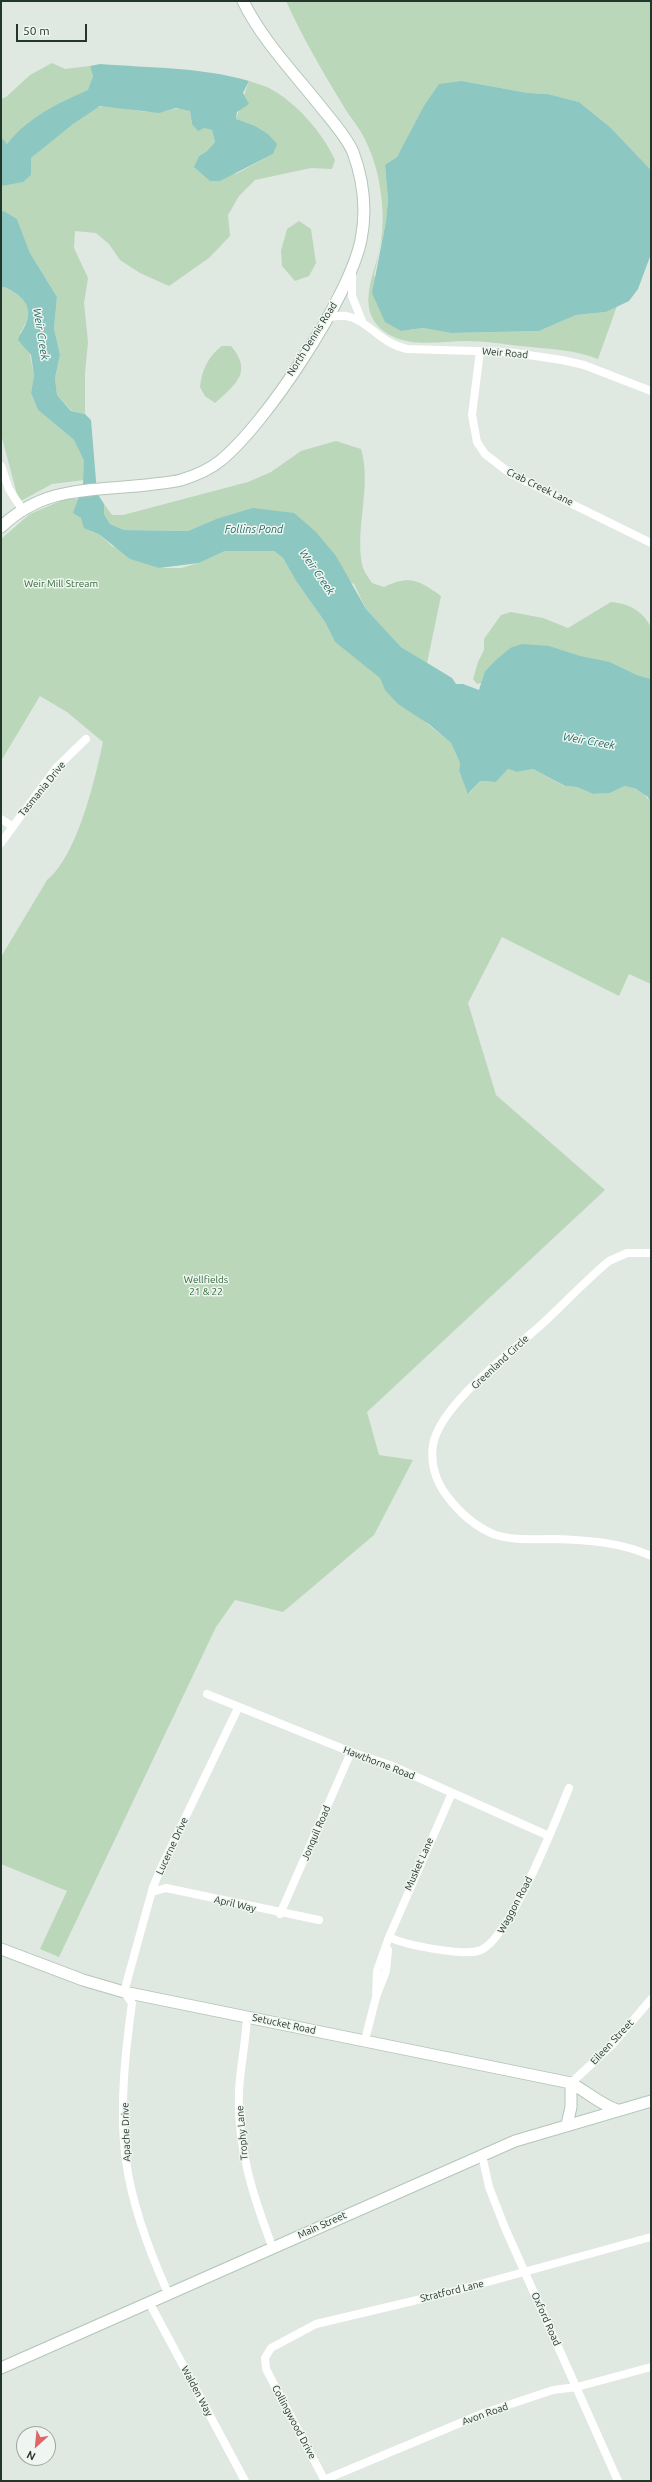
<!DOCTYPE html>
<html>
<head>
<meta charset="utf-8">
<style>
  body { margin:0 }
  #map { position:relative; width:652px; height:2482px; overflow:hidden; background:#dfe8e1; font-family:Ubuntu,sans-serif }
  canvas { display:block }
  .frame { position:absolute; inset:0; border:2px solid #22362b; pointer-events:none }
  .north { position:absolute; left:16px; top:2426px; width:40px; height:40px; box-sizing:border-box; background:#eff5f0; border:1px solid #9da9a1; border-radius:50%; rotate:207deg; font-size:11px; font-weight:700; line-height:16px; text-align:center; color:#22362b }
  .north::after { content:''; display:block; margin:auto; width:14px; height:18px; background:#e06567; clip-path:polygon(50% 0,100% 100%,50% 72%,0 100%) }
  .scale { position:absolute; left:16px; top:24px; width:71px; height:18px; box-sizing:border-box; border:2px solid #22362b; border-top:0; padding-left:5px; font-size:12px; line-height:14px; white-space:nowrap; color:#22362b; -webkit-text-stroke:3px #eff5f0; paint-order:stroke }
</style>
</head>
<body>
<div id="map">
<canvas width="652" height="2482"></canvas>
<div class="frame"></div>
<div class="north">N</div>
<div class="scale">50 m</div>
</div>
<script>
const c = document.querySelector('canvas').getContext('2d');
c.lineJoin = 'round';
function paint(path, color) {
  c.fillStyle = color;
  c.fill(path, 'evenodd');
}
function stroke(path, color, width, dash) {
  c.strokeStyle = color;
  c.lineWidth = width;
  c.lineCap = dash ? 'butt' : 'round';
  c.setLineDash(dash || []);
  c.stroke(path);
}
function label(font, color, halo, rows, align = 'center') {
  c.font = font + ' Ubuntu,sans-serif';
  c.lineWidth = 3;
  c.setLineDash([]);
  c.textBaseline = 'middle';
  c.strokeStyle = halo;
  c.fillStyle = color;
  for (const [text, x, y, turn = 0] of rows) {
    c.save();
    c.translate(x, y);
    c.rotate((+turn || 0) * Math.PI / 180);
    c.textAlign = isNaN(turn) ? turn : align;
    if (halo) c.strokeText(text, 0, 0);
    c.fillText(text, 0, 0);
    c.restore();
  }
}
paint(new Path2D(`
  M286 1H651V170L610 127 579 102 548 94 528 93 462 81 404 145 397 157 385 166 388 200 386 221 374 275 401 331 423 328 451 333 539 331 576 315 606 312 617 306 598 359C573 349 547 349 521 346 503 344 484 341 466 341 444 341 415 347 394 337 354 318 371 283 379 252 383 234 384 213 381 195 379 174 372 151 361 132 355 122 347 113 341 102 321 69 302 36 286 1Z
  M52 63 65 69 90 66 93 76 89 90C58 103 28 117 7 144L1 138V99L6 97 30 75Z
  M249 81C255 83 263 85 269 88 297 103 322 132 335 160L332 169 311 168 255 180 239 196 228 215 230 236 209 258 169 286 140 273 120 260 109 244 96 233 75 231 74 248 88 278 84 303 88 342 85 373V414L72 411 57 395 55 378 60 355 54 328 57 297 30 253 17 219 4 211 1 212V186L31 175V158C43 148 90 107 103 106 121 106 139 113 158 112 170 112 178 105 190 111L192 124 212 130 215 142 207 151 199 156 236 174 273 154 268 134 236 119Z
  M299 221 311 229 316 263 309 276 295 281 282 266 281 251 287 229Z
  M4 287C28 299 36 309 20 333L30 355 34 375 31 393 38 410 74 440 84 461V480L52 484 19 502 1 434V288Z
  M222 346H231C253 372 236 384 215 403L205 396 200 387C202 370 208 356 222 346Z
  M336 441 361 449C372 486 355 526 362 564 363 571 369 578 372 583L384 587C410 575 418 580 441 596L427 663 401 647 366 609 354 584 216 519 188 531 124 530 110 524 104 514V504L112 515H123L248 482 271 472 301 451Z
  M65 499H78L74 512 81 518 92 532 100 535 112 546 159 568H181L199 563 225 551H274L283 558 296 581 325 622 335 642 380 677 386 690 451 743 460 763 459 772 469 794 480 781 496 782 508 769 517 772 533 769 564 786 577 787 593 794 610 793 625 786C638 789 647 793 651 806V984L629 974 619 996 502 937 468 1003 496 1095 605 1190 367 1412 379 1455 413 1460 374 1535 283 1612 235 1600 216 1627 59 1957 40 1949 67 1891 1 1864V957L47 880C77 856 95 780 103 742L67 712 40 696 1 761V539L30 514Z
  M611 602C629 604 642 610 651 627V679L637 675 610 662 510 648 485 671 482 683 477 684 473 679 478 662 484 650V639L501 615 511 612 543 618 568 628Z`), '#bad7ba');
paint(new Path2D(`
  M100 64C150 68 201 67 249 81L243 93 249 104 237 112 236 119 255 126 268 134 277 144 273 154 220 181H210L194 167 199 156 207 151 215 142 212 130 204 128 198 131 192 124 190 111 176 108 159 113 100 106 73 124 31 158V175L23 182 1 186V137L7 144C28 117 58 103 88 90L93 76 90 66Z
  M462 81 528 93 548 94 579 102 610 127 651 170V254L638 289 629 301 606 312 576 315 539 331 451 333 423 328 401 331 385 322 372 293 386 221 388 200 385 165 397 157 424 106 439 84Z
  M4 211 17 219 30 253 57 297 54 328 60 355 55 378 57 395 71 411 85 414 91 420 97 493 104 504V514L110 524 124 530 188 531 216 519 253 508 294 513 316 532 336 556 366 609 401 647 452 678 456 684H463L479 690 485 671 496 660 510 648 522 644 549 646 580 656 610 662 637 675 651 679V806L648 797 636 789 625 786 610 793 593 794 577 787 565 786 533 769 517 772 508 769 496 782 480 781 468 794 459 771 460 763 451 743 430 725 398 704 385 690 380 678 335 642 325 622 296 581 283 558 274 551H225L199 563 159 568 130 559 100 535 84 528 81 518 73 513 83 485 84 461 74 440 38 410 31 393 34 375 31 355 18 340C20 333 24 329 26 323 34 304 19 294 4 287L1 288V212Z`), '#8dc7c1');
const secondary = new Path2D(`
  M1 527C47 483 96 492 154 484 163 483 173 482 181 480 194 476 210 469 220 461 266 424 349 298 361 240 367 210 363 179 353 152 346 136 332 121 321 107 294 73 262 40 243 1
  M1 1949 83 1980 124 1992 571 2083C587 2092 600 2104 617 2110
  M567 2125 571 2107V2083
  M1 2368 515 2141 651 2101`);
stroke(secondary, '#b3c6ba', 13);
stroke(new Path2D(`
  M352 272V296L362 321
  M325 319C364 305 370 341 407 349L508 352 562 360 584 365 651 391
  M480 351 472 415 477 442 485 454 511 474 651 543
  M1 466 9 489 22 509
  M1 819 12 826
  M1 843 56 768 86 739
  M651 1253H627L609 1261C585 1281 564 1304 541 1325 512 1351 439 1406 433 1445 430 1463 436 1482 447 1496 459 1512 475 1526 493 1534 512 1541 534 1539 553 1539 586 1540 621 1542 651 1556
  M207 1694 351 1752 390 1765 549 1836
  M152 1892 166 1888 319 1920
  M280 1914 351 1752
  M389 1937C405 1945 465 1957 481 1950 510 1938 556 1820 569 1788
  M376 1997 377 1971 389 1937 452 1793
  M247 2016C246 2042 240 2067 239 2092 237 2147 253 2196 272 2246
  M365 2040 376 1997 386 1971 388 1950
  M571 2083 613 2044 651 1999
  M482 2155 489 2187 505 2228 618 2481
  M168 2293C150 2253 132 2205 126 2161 119 2110 125 2054 132 2003L124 1992 153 1887 161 1868 238 1708
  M149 2302 245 2481
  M324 2480 484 2413 553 2390 577 2387 651 2367
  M325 2481 266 2369 265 2358 271 2348 316 2324 455 2291 651 2237`), '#fff', 8);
stroke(secondary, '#fff', 11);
label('10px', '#22362b', '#eff5f0', [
  ["North Dennis Road",312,339,-58],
  ["Weir Road",505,353,5],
  ["Crab Creek Lane",540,487,26],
  ["Tasmania Drive",42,789,-51],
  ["Greenland Circle",500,1362,-43],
  ["Hawthorne Road",379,1763,21],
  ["Jonquil Road",316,1833,-67],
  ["Lucerne Drive",172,1846,-65],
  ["Musket Lane",419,1864,-66],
  ["April Way",235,1904,13],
  ["Waggon Road",515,1905,-62],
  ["Setucket Road",284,2024,12],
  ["Eileen Street",612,2042,-47],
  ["Apache Drive",126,2132,-92],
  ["Trophy Lane",242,2133,-95],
  ["Main Street",322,2225,-24],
  ["Stratford Lane",452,2291,-14],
  ["Oxford Road",546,2319,66],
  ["Walden Way",197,2391,62],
  ["Avon Road",485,2414,-20],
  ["Collingwood Drive",294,2422,62]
]);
label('10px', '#316738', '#eff5f0', [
  ["Weir Mill Stream",61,584],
  ["Wellfields",206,1280],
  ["21 & 22",206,1292]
]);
label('italic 11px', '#246a63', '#eff5f0', [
  ["Weir Creek",41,334,81],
  ["Follins Pond",254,529],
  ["Weir Creek",317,572,55],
  ["Weir Creek",589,741,10]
]);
</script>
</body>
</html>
